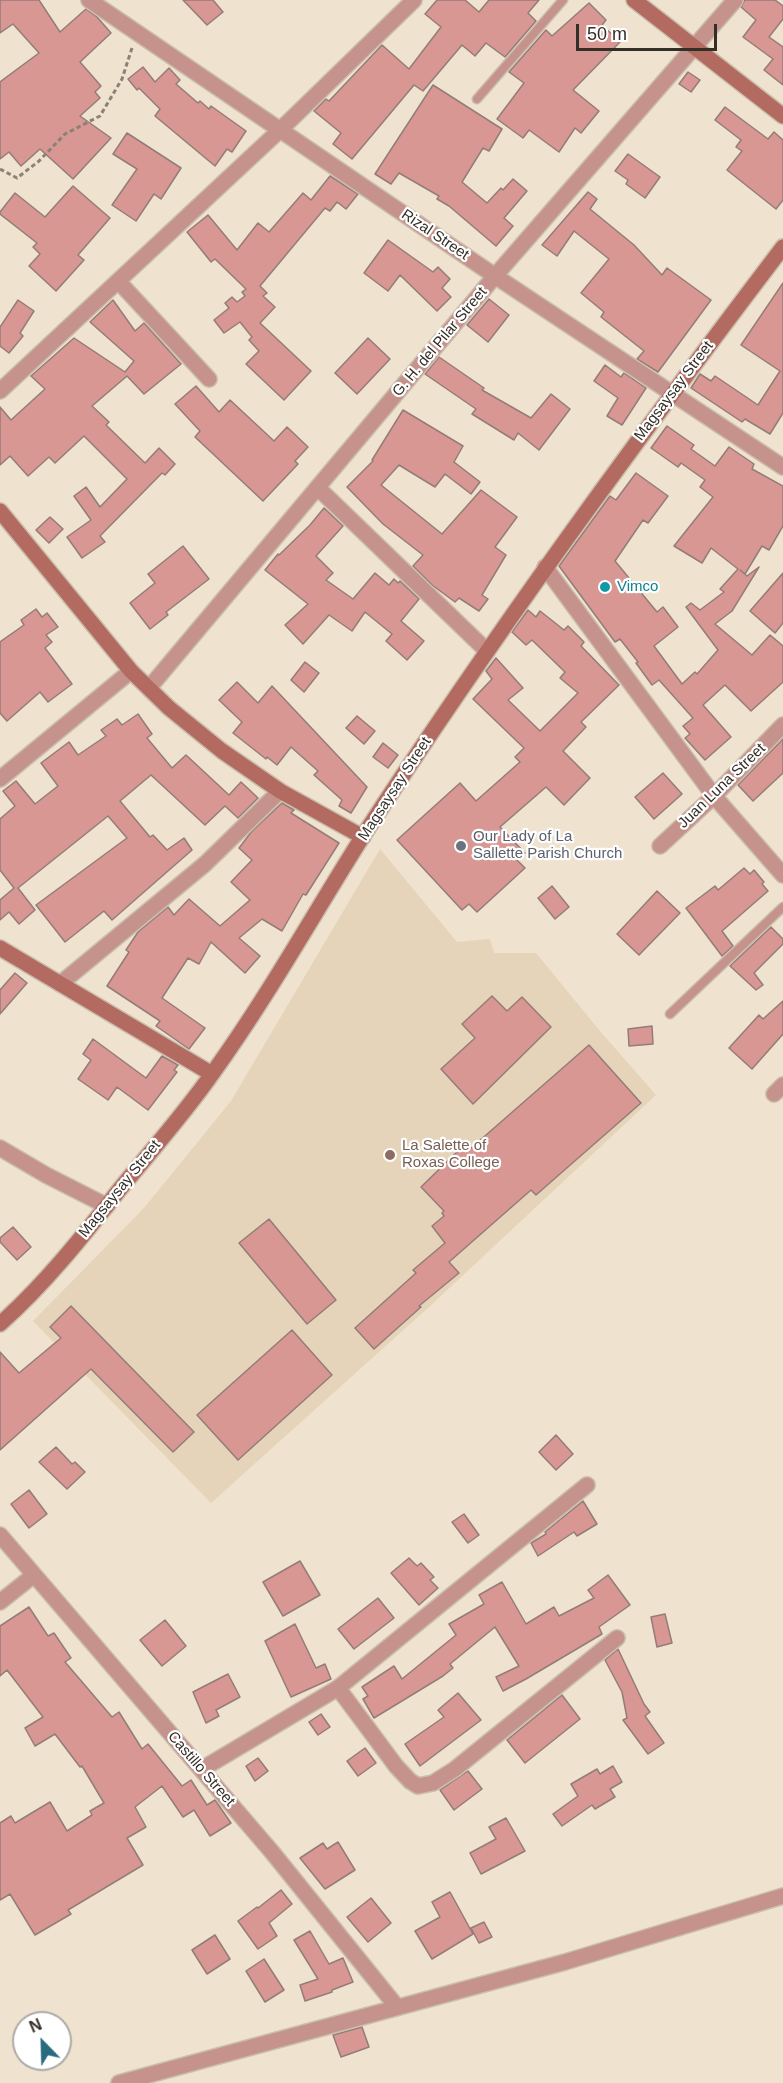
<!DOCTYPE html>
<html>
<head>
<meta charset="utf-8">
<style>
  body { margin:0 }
  #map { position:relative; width:783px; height:2083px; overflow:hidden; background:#efe2ce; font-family:Helvetica,sans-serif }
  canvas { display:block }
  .north { position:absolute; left:12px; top:2011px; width:60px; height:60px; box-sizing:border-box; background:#fff; border:2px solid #adaba8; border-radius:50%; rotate:337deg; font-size:16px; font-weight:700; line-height:24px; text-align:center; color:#332e26 }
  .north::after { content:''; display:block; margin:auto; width:21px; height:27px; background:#2a6b7f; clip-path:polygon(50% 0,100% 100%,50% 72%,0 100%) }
  .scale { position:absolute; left:576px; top:24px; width:141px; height:27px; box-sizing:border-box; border:3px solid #332e26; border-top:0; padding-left:8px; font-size:18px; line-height:21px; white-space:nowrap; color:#332e26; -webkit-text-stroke:4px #fff; paint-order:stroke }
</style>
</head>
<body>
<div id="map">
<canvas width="783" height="2083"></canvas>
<div class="north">N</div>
<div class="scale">50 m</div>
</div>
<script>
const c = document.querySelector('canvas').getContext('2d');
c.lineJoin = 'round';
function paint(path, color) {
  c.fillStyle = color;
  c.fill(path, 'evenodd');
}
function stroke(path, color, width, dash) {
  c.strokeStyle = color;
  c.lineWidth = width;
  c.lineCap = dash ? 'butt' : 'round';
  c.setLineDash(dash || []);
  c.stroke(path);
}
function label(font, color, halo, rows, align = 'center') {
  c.font = font + ' Helvetica,sans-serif';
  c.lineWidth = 4.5;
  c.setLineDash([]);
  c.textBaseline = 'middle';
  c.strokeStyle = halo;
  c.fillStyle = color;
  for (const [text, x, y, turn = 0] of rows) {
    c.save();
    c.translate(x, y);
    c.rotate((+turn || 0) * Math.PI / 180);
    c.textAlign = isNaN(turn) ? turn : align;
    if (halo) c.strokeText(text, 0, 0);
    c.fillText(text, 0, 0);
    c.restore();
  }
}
paint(new Path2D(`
  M380 849 457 942 490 939 494 953H536L600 1031 656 1095 429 1307 211 1503 33 1321 144 1208 231 1101Z`), '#e6d4ba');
const building = new Path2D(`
  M0 0H39L60 32 86 9 97 17 111 33 80 62 101 86 95 92 100 98 80 116 111 138 73 179 40 149 21 166 9 152 0 159V82L39 53 13 24 0 33Z
  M183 0H213L223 12 207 25Z
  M437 0H465L479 12 489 0H539L528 13 536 21 505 57 486 43 475 56 462 45 423 91 414 85 352 159 333 144 341 133 314 111 326 99 329 101 382 45 409 69 441 27 425 14Z
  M745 0H775L783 6V19L769 37 783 47V85L764 70 773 59 743 37 756 20 741 7Z
  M589 3 606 20 602 25 620 42 573 90 599 111 581 133 575 128 559 152 529 130 523 138 497 119 524 83 509 72 546 30 552 36Z
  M143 67 155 82 169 68 180 80 176 84 198 103 200 101 209 109 211 106 246 131 232 152 227 149 215 166 155 116 160 109 139 88 137 90 128 79Z
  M688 72 700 80 691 92 679 84Z
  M433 85 502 129 489 151 483 148 462 182 487 203 501 188 503 190 513 179 527 191 504 218 513 226 496 246 449 206 437 199 439 196 399 173 391 184 375 174Z
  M725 107 768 139 774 132 783 140V200L776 209 727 170 742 151 736 147 741 140 715 120Z
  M127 133 181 168 161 199 154 194 136 221 112 205 137 169 113 154Z
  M628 154 660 177 645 198 626 184 628 180 615 171Z
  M330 176 358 194 346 209 337 202 330 211 325 208 260 286 267 293 263 296 275 307 260 323 311 371 284 400 246 364 259 351 249 340 252 337 240 322 224 333 214 320 229 308 225 303 232 297 237 302 245 296 242 292 246 289 215 259 211 262 187 232 208 215 237 250 258 223 269 232 303 193 311 200Z
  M73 186 110 218 78 255 84 260 56 291 29 266 40 254 33 247 37 243 0 214V212L15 193 45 217Z
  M588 192 597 199 590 209 634 245 662 275 667 268 711 300 658 372 637 359 644 351 601 317 604 312 581 293 609 259 574 231 557 256 542 245Z
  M388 240 433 272 438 267 450 279 442 288 451 297 437 311 400 275 388 291 364 273Z
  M783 283V413L770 434 745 419 742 422 691 388 700 374 711 381 715 376 758 405 780 371 741 345Z
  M489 299 509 315 488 342 467 325Z
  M18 300 34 311 20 333 23 336 9 353 0 346V327Z
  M113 300 135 331 144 323 181 364 144 394 127 376 92 406 109 422 106 425 145 463 159 448 175 464 165 475 162 473 100 536 105 542 82 558 67 537 91 520 74 496 86 487 100 507 127 479 84 436 55 463 49 457 28 476 10 456 0 465V407L11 420 45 389 31 376 74 338 125 372 134 361 90 322Z
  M368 338 390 359 357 394 335 373Z
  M439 357 484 388 482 390 531 418 551 394 570 409 539 450 518 433 514 440 472 414 476 409 425 374Z
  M605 365 621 377 624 373 646 388 622 425 607 416 618 398 594 381Z
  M196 386 219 412 230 400 274 441 287 427 308 447 295 461 298 464 263 501 195 437 200 431 175 404Z
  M403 410 463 446 454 462 480 482 471 494 445 474 435 487 399 465 381 485 442 534 481 490 517 517 495 547 506 555 482 595 488 599 479 611 459 598 455 602 432 585 413 566 423 555 383 524 347 487 373 461 372 460Z
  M667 426 694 445 691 449 715 466 729 447 754 464 752 469 783 486V526L769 550 762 546 745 574 740 570 747 576 759 567 732 611 715 624 752 655 770 635 783 646V682L751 711 725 685 703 705 731 737 705 760 685 738 690 734 683 726 693 718 659 680 652 685 636 663 638 662 620 639 615 642 559 566 610 496 616 500 636 473 668 496 648 523 643 520 615 561 657 612 663 607 678 627 654 646 682 684 695 672 697 674 718 650 686 607 691 603 700 610 724 592 720 589 738 569 711 548 702 563 674 546 713 497 700 487 705 480 681 463 678 467 651 448Z
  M324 508 343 526 316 556 333 573 326 580 353 599 375 573 389 585 394 579 398 583 400 581 419 599 401 621 424 641 407 660 386 641 392 634 365 612 352 631 329 615 303 644 285 625 308 604 265 570 278 554 279 555 310 525Z
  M50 517 63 529 49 543 36 530Z
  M183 546 209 579 166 612 168 615 150 629 130 603 155 583 148 574Z
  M783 573V623L775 633 750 611Z
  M36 609 42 617 47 613 58 627 46 635 52 642 45 648 72 684 48 702 40 692 7 721 0 713V642L24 625 21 620Z
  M528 610 536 617 540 611 564 630 568 626 584 642 581 646 619 685 581 722 586 727 563 751 590 778 564 805 546 787 500 827 525 853 517 860 525 868 477 912 469 904 462 910 397 840 460 783 476 801 520 762 515 757 524 748 473 699 492 679 486 671 496 658 523 688 508 700 540 731 578 693 560 678 565 672 532 640 526 645 512 632Z
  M305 662 319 673 304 692 291 680Z
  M237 682 258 703 272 686 367 787 351 813 339 806 342 800 314 775 318 771 291 747 277 765 267 757 266 759 233 733 242 722 219 700Z
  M138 714 152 734 147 738 172 768 186 755 229 795 241 782 258 798 238 818 225 806 205 825 151 775 120 801 150 837 153 835 167 850 184 838 192 850 112 920 104 911 65 942 36 905 127 838 108 816 18 888 35 910 19 924 9 912 0 920V900L14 888 0 870V819L15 806 3 791 16 781 35 804 58 786 41 763 69 742 78 755 106 736 101 730 117 719 122 725Z
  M357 716 375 731 364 744 346 728Z
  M783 739V773L753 801 738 785Z
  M383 743 398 755 388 768 373 757Z
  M663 773 682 794 654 819 635 797Z
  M282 803 294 810 291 813 339 843 306 895 303 894 282 931 262 919 239 938 260 956 245 973 211 942 199 964 188 958 162 998 205 1028 189 1049 156 1026 160 1021 107 986 129 952 126 950 138 932 168 907 174 915 189 899 220 926 250 900 231 882 252 860 239 848 252 831Z
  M744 868 750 874 754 870 764 882 762 884 768 891 722 931 733 946 722 956 686 908 715 886 718 890Z
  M552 886 569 907 555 919 538 898Z
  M657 891 680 913 639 955 617 934Z
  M771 927 783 939V944L754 973 763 985 756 990 730 966Z
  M15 973 27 983 0 1014V990Z
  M492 996 507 1011 522 997 551 1027 473 1104 441 1069 475 1038 462 1024Z
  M783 1001V1034L752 1069 729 1048 759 1015 763 1019Z
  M652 1026 653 1044 629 1046 628 1029Z
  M93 1039 146 1078 162 1056 178 1065 174 1070 177 1072 148 1110 117 1087 108 1100 78 1079 91 1060 83 1054Z
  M589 1045 641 1103 536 1195 531 1190 449 1262 459 1273 419 1306 421 1307 374 1349 355 1328 416 1273 413 1270 445 1243 432 1226 444 1216 442 1213 444 1211 421 1187 465 1144 470 1149Z
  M269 1219 336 1300 307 1324 239 1243Z
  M13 1227 31 1247 17 1260 0 1242V1238Z
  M71 1306 194 1432 173 1452 91 1369 0 1450V1352L19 1373 61 1338 50 1327Z
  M292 1330 332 1375 238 1460 197 1415Z
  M556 1435 573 1454 556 1470 539 1452Z
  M56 1447 72 1464 75 1462 85 1472 67 1489 39 1462Z
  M29 1490 47 1514 29 1528 11 1504Z
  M583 1501 597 1524 577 1536 574 1532 538 1556 531 1543 546 1534 545 1532Z
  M464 1514 479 1535 468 1543 452 1522Z
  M409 1558 417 1566 421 1563 434 1577 430 1580 438 1588 419 1605 391 1573Z
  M300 1561 320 1595 283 1616 263 1582Z
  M608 1575 630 1605 599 1627 602 1634 526 1679 503 1691 496 1677 519 1666 495 1627 450 1664 453 1668 443 1676 374 1718 363 1699 368 1696 362 1687 394 1666 402 1679 456 1635 449 1624 484 1604 479 1595 502 1582 526 1624 554 1607 559 1616 594 1598 588 1590Z
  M378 1598 394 1618 354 1649 338 1629Z
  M29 1607 48 1636 54 1633 71 1658 65 1662 112 1717 119 1712 142 1749 148 1744 182 1786 191 1780 207 1805 215 1800 231 1823 210 1836 194 1810 183 1817 162 1786 135 1807 146 1827 127 1838 143 1865 68 1910 71 1914 35 1935 10 1894 0 1900V1823L11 1816 15 1823 50 1802 67 1831 92 1815 90 1811 104 1803 82 1766 80 1767 55 1734 35 1746 25 1728 43 1717 7 1670 0 1676V1626Z
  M665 1614 672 1643 657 1647 651 1617Z
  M165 1620 186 1646 162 1666 140 1640Z
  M295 1624 316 1668 325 1664 331 1679 291 1697 265 1641Z
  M618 1649 644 1704 650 1712 645 1716 664 1743 648 1754 623 1720 627 1718 622 1692 605 1660Z
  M228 1674 240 1697 216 1710 219 1716 206 1723 193 1692Z
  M458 1693 481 1720 420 1766 405 1744 444 1717 438 1710Z
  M562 1695 580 1719 525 1763 507 1740Z
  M321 1714 330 1727 318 1735 309 1722Z
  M365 1748 376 1763 358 1776 347 1761Z
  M258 1758 268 1771 255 1781 246 1766Z
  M613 1766 622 1782 610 1789 615 1797 595 1809 592 1805 562 1826 553 1814 578 1796 571 1784 597 1769 600 1774Z
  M468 1771 482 1789 454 1810 440 1790Z
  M506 1818 525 1851 481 1874 470 1853 496 1839 489 1827Z
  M338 1842 355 1870 325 1889 300 1858 323 1843 327 1849Z
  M281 1890 292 1904 269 1923 277 1936 258 1949 238 1921 257 1907 258 1908Z
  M450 1892 473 1934 432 1959 415 1931 440 1917 432 1902Z
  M371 1898 391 1923 368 1942 347 1917Z
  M484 1922 492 1937 479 1943 471 1928Z
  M310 1931 329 1964 343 1958 353 1982 332 1990V1992L305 2001 300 1985 318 1979 294 1940Z
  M215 1935 230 1959 207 1974 192 1950Z
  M264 1959 284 1990 265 2002 246 1971Z
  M362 2027 369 2047 341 2057 333 2035Z`);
paint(building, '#d89792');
stroke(building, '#947c79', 1.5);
const lane = new Path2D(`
  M477 99 563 0
  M670 1014 783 907`);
const street = new Path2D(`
  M89 0 495 276 783 467
  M119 282 209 379
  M0 391 280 130 414 0
  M318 488 487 651
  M545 567 714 796 783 875
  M149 688 495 276 735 0
  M0 779 131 671
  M660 846 714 796 783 725
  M60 984 205 864 280 791
  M774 1094 783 1085
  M0 1148 46 1175 107 1206
  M0 1535 272 1852 397 2007
  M0 1602 34 1575
  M338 1688 396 1766 410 1781 418 1786 433 1783 455 1769 617 1638
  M202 1769 338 1688 587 1485
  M119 2083 565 1962 783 1896`);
const secondary = new Path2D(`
  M634 0 783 116
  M0 511 131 671 169 708 222 751 280 791 363 837
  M0 948 212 1074
  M0 1324C45 1284 83 1236 120 1189 151 1151 184 1114 212 1074 267 998 313 915 363 836 495 633 637 439 783 247`);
stroke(lane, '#c9beac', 11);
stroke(street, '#c9beac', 18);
stroke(secondary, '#c9beac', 18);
stroke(new Path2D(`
  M0 169 17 178 39 161 65 134 100 116 122 79 132 48`), '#8a8274', 3, [4.5, 3]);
stroke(lane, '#c5938b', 8);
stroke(street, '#c5938b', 15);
stroke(secondary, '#b36a60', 15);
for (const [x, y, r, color] of [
  [605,587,6,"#0f9aa8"],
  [461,846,6,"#6b7280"],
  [390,1155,6,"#8d6e63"]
]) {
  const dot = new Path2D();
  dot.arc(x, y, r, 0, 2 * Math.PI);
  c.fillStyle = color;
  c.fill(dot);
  stroke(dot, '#fff', 2);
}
label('15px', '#332e26', '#fff', [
  ["Rizal Street",435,235,34],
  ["G. H. del Pilar Street",440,342,-50],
  ["Magsaysay Street",674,391,-53],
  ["Juan Luna Street",722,786,-44],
  ["Magsaysay Street",395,789,-57],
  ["Magsaysay Street",120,1189,-51],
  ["Castillo Street",201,1769,49]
]);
label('15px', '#0d838f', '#fff', [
  ["Vimco",617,587]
], 'left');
label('15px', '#5b616d', '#fff', [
  ["Our Lady of La",473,837],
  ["Sallette Parish Church",473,854]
], 'left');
label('15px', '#785e54', '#fff', [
  ["La Salette of",402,1146],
  ["Roxas College",402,1163]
], 'left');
</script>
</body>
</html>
